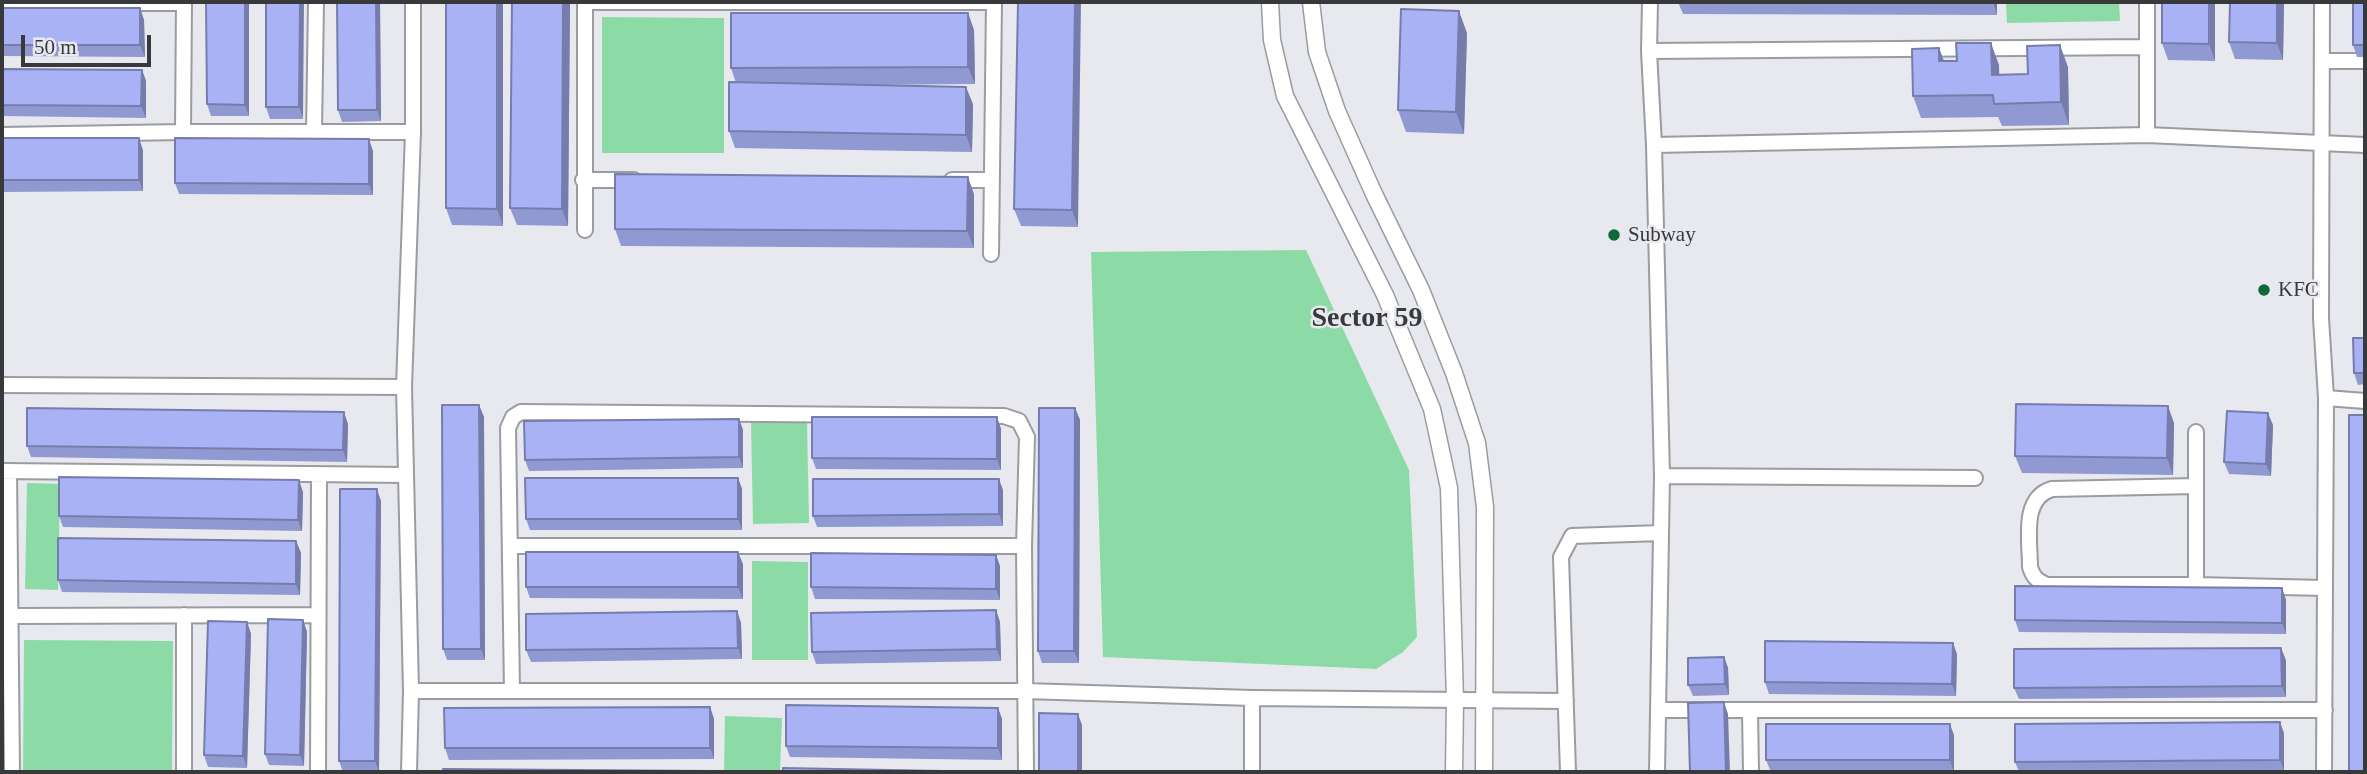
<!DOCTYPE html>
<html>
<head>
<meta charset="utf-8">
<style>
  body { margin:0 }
  #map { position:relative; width:2367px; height:774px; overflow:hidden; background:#e7e9ef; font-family:"Times New Roman",serif }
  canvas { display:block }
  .frame { position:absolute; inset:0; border:4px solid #38393b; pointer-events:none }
  .scale { position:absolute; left:21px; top:35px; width:130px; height:32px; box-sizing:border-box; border:4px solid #38393b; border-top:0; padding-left:9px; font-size:21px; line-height:24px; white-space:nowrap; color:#38393b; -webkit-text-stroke:5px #e7e9ef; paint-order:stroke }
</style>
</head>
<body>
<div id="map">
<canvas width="2367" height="774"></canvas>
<div class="frame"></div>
<div class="scale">50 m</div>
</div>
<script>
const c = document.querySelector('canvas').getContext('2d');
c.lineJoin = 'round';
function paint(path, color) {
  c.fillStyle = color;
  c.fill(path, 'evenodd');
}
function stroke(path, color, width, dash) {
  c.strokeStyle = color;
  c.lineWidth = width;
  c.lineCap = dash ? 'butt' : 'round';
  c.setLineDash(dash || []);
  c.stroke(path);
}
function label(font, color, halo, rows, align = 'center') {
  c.font = font + ' "Times New Roman",serif';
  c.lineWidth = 5;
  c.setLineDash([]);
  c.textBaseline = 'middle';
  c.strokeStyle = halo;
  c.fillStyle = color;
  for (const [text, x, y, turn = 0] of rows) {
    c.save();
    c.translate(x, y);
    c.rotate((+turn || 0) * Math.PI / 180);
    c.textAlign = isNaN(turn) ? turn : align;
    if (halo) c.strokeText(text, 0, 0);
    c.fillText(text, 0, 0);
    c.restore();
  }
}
paint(new Path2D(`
  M2006 2H2119L2120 21 2007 23Z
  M602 17 724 18V153H602Z
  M1306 250 1409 470 1417 637 1403 652 1376 669 1103 657 1091 252Z
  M807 421 809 523 753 524 751 422Z
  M27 483 60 484 58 590 25 589Z
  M752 561 808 562V660H752Z
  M24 640 173 641 172 772H23Z
  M725 716 782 718 780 772H724Z`), '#8cdba6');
const minor = new Path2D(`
  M585 2H994
  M1650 2 1649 51 1654 145 1662 476 1657 772
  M2147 2V135
  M2322 2 2321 318 2326 398 2324 772
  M2 3H184
  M1649 51 2147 47
  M2323 61H2365
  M183 132 184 2
  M314 132 316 2
  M2 135 183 132H413
  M1654 145 2147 135 2365 145
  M583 180H634
  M952 180H992
  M585 230V2
  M991 254 994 2
  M2 385 404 387
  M2326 398 2365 401
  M2 471 406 475
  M9 471 12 772
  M1662 476 1975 478
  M2196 486 2052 489C2021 498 2030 540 2030 567 2033 577 2037 581 2047 585H2196L2324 588
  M510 546H1024
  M2196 585V432
  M184 615V772
  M10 616 318 615
  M411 691H1025L1252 698 1566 701
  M512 691 508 428 513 417 521 412 1004 416 1019 421 1027 437 1024 546 1026 772
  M1252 698V772
  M1658 710H2325
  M1750 711 1751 772
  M318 772 319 475
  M409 772 411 691 404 387 413 132V2
  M1568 772 1561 557 1572 536 1661 533`);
const tertiary = new Path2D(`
  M1270 2 1272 40 1285 96 1385 295 1432 409 1449 488 1455 701 1454 772
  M1311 2 1317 52 1337 111 1374 194 1421 290 1454 373 1477 443 1485 507 1484 772`);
stroke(minor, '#9b9ca1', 18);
stroke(tertiary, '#9b9ca1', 19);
stroke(minor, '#fff', 14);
stroke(tertiary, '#fff', 16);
paint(new Path2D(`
  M206 2H249V116H211L207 104Z
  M266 2 303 119H270L266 107Z
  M380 2 381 121 342 122 338 110Z
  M446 2H503V226L452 225 446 208Z
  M512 2H570L568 226 517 225 510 208Z
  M1018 2 1078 227 1021 226 1014 209Z
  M1678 2H1997V15L1683 14Z
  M2162 2H2215V61L2168 60 2162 43Z
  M2230 2H2284L2283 60 2235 59 2229 42Z
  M2365 2V57H2357L2353 45Z
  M2 8H140L144 20 145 57 2 56Z
  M968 13 974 30 975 84 857 85 973 104 972 152 735 148 729 131 736 83 731 68Z
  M1467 33 1464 134 1406 132 1398 110Z
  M1939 48 1944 61 1999 65V74H2028L2068 67 2069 125 2002 126 1998 117 1921 118 1913 96Z
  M2 69 142 70 146 81V118L2 116Z
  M2 138 143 150V191L2 192Z
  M373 151V195L179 194 175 183Z
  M974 194V248L621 246 615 229Z
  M2365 338V384L2358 385 2354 373Z
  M479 405 484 417 485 660H447L443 649Z
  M1075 408 1080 420 1079 663H1042L1038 651Z
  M997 417 1001 429V470L816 469 812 458Z
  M739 419 743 430V468L529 471 525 460Z
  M2174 423 2173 475 2022 473 2015 456Z
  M348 424 347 462 31 457 27 446Z
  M2273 425 2271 476 2229 474 2224 462Z
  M738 478 742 489V530H530L526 519Z
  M1003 490V526L817 527 813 516Z
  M303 492 302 531 63 527 59 516Z
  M381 501 379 772H343L339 761Z
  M296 541 301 553 300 595 62 592 58 580Z
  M996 555 1000 566V600L815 599 811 587Z
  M743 564V599L530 598 526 587Z
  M2282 588 2286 600V634L2019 632 2015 620Z
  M996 610 1000 622 1001 661 816 664 812 652Z
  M737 611 741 623 742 659 531 662 526 650Z
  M303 620 307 632 304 766 269 765 265 754Z
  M247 622 251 634 247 768 208 767 204 755Z
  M1957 654 1956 696 1769 694 1765 682Z
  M1724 657 1728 668 1729 695 1693 696 1688 685Z
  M2286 660V697L2019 699 2014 688Z
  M710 707 714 719V759L449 760 445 748Z
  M998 708 1002 719V760L790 757 786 746Z
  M2284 733V771L2019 772 2015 762Z
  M1954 735V772H1771L1766 760Z`), '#9199d3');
paint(new Path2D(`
  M245 2H249V116L245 105Z
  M300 2H304L303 119 299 107Z
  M376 2H380L381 121 377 110Z
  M497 2H503V226L497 209Z
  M563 2H570L568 226 562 209Z
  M1075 2H1081L1078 227 1072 210Z
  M1993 2H1997V15Z
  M2209 2H2215V61L2209 44Z
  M2277 2H2284L2283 60 2277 43Z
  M140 8 144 20 145 57 140 45Z
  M1459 11 1467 33 1464 134 1456 112Z
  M968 13 974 30 975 84 968 67Z
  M1991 43 1999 65 2000 97 1992 75Z
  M2060 45 2068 67 2069 125 2061 102Z
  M1939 48 1947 70 1939 61Z
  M142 70 146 81V118L141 106Z
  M966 87 973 104 972 152 966 135Z
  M139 138 143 150V191L139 180Z
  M369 139 373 151V195L369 184Z
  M968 177 974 194V248L967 231Z
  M479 405 484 417 485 660 481 649Z
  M2168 406 2174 423 2173 475 2167 458Z
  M1075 408 1080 420 1079 663 1074 651Z
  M344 412 348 424 347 462 343 450Z
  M2268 413 2273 425 2271 476 2266 464Z
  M997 417 1001 429V470L997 459Z
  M739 419 743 430V468L739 457Z
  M738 478 742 489V530L738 519Z
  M999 479 1003 490V526L999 514Z
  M299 480 303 492 302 531 298 520Z
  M377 489 381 501 379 772 375 761Z
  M296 541 301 553 300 595 296 584Z
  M738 552 743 564V599L738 587Z
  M996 555 1000 566V600L996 589Z
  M2282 588 2286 600V634L2282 623Z
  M996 610 1000 622 1001 661 997 649Z
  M737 611 741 623 742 659 738 648Z
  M303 620 307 632 304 766 300 755Z
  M247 622 251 634 247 768 243 756Z
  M1953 643 1957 654 1956 696 1952 684Z
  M2281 648 2286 660V697L2282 686Z
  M1724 657 1728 668 1729 695 1725 684Z
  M1724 702 1728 714 1730 772H1726Z
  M710 707 714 719V759L710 748Z
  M998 708 1002 719V760L998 748Z
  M1078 714 1082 725V772H1078Z
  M2280 722 2284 733V771L2280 760Z
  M1950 724 1954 735V772L1950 760Z`), '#767dac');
const building = new Path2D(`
  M206 2H245V105L207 104Z
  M266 2H300L299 107H266Z
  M337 2H376L377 110H338Z
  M446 2H497V209L446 208Z
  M512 2H563L562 209 510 208Z
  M1018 2H1075L1072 210 1014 209Z
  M2162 2H2209V44L2162 43Z
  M2230 2H2277V43L2229 42Z
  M2353 2H2365V45H2353Z
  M2 8H140V45H2Z
  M1401 9 1459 11 1456 112 1398 110Z
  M731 13H968V67L731 68Z
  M1956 43H1991L1992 75 2028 74 2027 46 2060 45 2061 102 1994 104 1993 95 1913 96 1912 49 1939 48V61H1957Z
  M2 69 142 70 141 106 2 105Z
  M729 82 966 87V135L729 131Z
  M2 138H139V180H2Z
  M175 138 369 139V184L175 183Z
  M615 174 968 177 967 231 615 229Z
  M2353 338H2365V373H2354Z
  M2016 404 2168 406 2167 458 2015 456Z
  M442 405H479L481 649H443Z
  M27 408 344 412 343 450 27 446Z
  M1039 408H1075L1074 651H1038Z
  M2227 411 2268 413 2266 464 2224 462Z
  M2349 415H2365V772H2349Z
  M812 417H997V459L812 458Z
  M739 419V457L525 460 524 421Z
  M59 477 299 480 298 520 59 516Z
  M525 478H738V519H526Z
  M813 479H999V514L813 516Z
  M340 489H377L375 761H339Z
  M58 538 296 541V584L58 580Z
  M526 552H738V587H526Z
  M811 553 996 555V589L811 587Z
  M2015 586 2282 588V623L2015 620Z
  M996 610 997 649 812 652 811 613Z
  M737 611 738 648 526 650V614Z
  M268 619 303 620 300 755 265 754Z
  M208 621 247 622 243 756 204 755Z
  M1765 641 1953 643 1952 684 1765 682Z
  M2281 648 2282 686 2014 688V649Z
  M1724 657 1725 684 1688 685V658Z
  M1724 702 1726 772H1690L1688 703Z
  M786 705 998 708V748L786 746Z
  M710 707V748H445L444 708Z
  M1039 713 1078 714V772H1039Z
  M2280 722V760L2015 762V724Z
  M1766 724H1950V760H1766Z
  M783 768 997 772H783Z
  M443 769 711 771V772H443Z`);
paint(building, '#a9b2f5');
stroke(building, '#767dac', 2);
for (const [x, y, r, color] of [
  [1614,235,7,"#106739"],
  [2264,290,7,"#106739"]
]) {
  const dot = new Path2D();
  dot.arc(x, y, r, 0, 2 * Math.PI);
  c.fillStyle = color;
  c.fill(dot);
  stroke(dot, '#e7e9ef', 2.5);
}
label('21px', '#38393b', '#e7e9ef', [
  ["Subway",1628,235],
  ["KFC",2278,290]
], 'left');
label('bold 28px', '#38393b', '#e7e9ef', [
  ["Sector 59",1367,319]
]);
</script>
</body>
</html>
